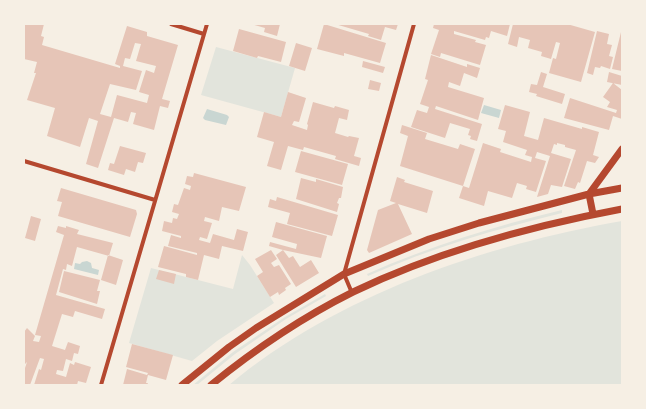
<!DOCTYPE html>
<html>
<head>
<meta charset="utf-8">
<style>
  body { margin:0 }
  #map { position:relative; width:646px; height:409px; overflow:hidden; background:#f6efe4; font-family:Manrope,sans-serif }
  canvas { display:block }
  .frame { position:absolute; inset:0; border:25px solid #f6efe4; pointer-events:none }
</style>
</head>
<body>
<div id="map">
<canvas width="646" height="409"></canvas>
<div class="frame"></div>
</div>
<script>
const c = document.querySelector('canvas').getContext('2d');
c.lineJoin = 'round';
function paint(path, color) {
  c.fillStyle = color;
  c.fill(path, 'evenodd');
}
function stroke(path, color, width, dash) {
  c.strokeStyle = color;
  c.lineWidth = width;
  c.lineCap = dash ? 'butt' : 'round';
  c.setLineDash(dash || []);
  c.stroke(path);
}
paint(new Path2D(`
  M216 47 295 68 281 117 201 95Z
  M562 210V213C496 229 431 248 368 276L367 274C430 246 495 226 562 210Z
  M622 221V385H229C337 295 485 245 622 221Z
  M242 255 250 265 274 303 217 341 192 361 129 343 151 268 233 289Z
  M325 294 326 296 286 319 235 354 197 385H193L233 352 285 317Z`), '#e2e4dc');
paint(new Path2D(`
  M484 105 501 110 499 118 481 113Z
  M207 109 227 115 229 117 226 125 205 120 203 118Z
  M87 261 91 263 92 268 99 270 98 275 74 269 75 263 80 264 82 262Z`), '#c9d6d2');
paint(new Path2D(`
  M24 24H44L41 36 44 37 42 45 120 68V66L115 64 127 26 147 32V36L178 45 162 99 170 101 168 108 160 106 154 130 133 124 136 113 131 112 128 122 114 118 98 168 86 164 98 121 89 118 80 147 47 136 55 108 27 100 36 73H34L37 62 24 59ZM135 43 141 44 136 61 156 66 154 73 146 70 139 92 149 95 147 103 117 95 111 117 100 114 110 84 136 90 142 71 123 66 125 58 130 59Z
  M251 24H280L277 36 264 32 265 28Z
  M324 24 386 43 380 63 344 53V56L317 49Z
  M335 24H398L396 30 385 27 381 40 368 36 369 34Z
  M434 24H510L507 36 491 31 489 38 486 37 485 40 454 31V34L476 40 475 42 486 45 480 65 441 53 440 57 431 54 439 30 433 28Z
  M513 24H567L595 32 581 82 549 73 553 58 556 59 560 43 556 42 551 59 541 56 542 52 528 48 530 40 519 37 517 47 508 44Z
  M239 29 286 42 281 62 258 56 257 58 233 51Z
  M597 31 609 34 607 44 612 45 609 56 613 57 610 69 601 66 600 68 595 67 593 75 587 73Z
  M621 32H622V71L612 69Z
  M296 43 312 48 305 71 289 66Z
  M431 55 467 67V64L480 68 477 78 464 73 460 86 449 82 448 87 484 98 478 120 436 106 435 109 482 124 477 141 470 139 471 136 468 135 470 129 450 123 445 138 411 127 417 110 427 113 429 107 420 104 428 80 425 79Z
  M363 61 385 67 383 73 362 67Z
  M541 72 547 74 543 87 565 94 562 104 536 96 537 94 529 92 531 84 537 85Z
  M609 72 622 76V85L607 82Z
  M370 80 381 83 379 91 368 89Z
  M613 83 622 90V119L613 116 609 130 564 118 570 98 616 113 617 110 607 107 610 102 603 97Z
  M288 92 306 98 299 122 294 121 292 125 307 130 308 125 307 124 313 102 334 108 335 106 349 110 347 120 339 118 335 133 348 137 349 136 359 138 354 156 361 158 359 166 335 159 336 156 304 147 303 150 288 146 281 170 267 166 274 142 257 137 264 112 281 117Z
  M505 105 530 112 524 136 538 140 544 118 582 129V127L599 132 593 155 599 157 595 163 587 161 580 183 578 182 575 189 564 186 576 150 565 147V145L557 143V145L554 144 551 153 571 159 562 187 551 185 548 194 537 197 550 156 537 152 535 158 546 161 536 192 526 189 527 186 517 183 512 198 488 191 484 206 459 198 463 186 469 188 483 143 501 149 500 152 531 162 532 157 525 155 527 150 503 142 506 131 498 129Z
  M402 125 427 133 425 139 458 149 460 144 475 149 463 186 400 166 408 136 400 133Z
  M120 146 146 153 143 163 138 162 135 172 126 169 124 175 108 170 110 163 114 164Z
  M301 151 348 164 342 185 295 172Z
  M194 173 246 187 239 211 222 207 219 221 205 217 204 221 212 223 207 239 200 237 199 240 210 243 213 234 234 240 237 229 248 232 243 251 222 246 219 259 204 255 198 280 186 277V274L158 267 164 246 197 255V253L168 246 171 235 181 238V236L162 231 164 221 172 223 173 218 177 219 179 214 172 212 174 204 178 205 184 188 190 190 191 186 185 184 187 176 193 177Z
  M397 177 405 180 404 182 433 191 427 213 398 204 412 234 369 253 367 250 378 210 396 203 390 201Z
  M301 178 316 182V179L343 187 341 198H339L337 203 339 204 337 212 296 199Z
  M61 188 136 210 137 214 130 237 58 216 62 202 57 201Z
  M277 197 338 215 332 236 287 224 290 213 268 207 270 199 276 201Z
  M31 216 41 219 35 241 25 238Z
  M276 222 327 236 321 258 283 250 289 258 293 256 300 267 311 260 319 273 296 287 276 255 283 250 269 246 270 242 296 249 297 244 272 237Z
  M58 226 66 228V226L79 230 77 234 113 243 109 256 77 247 72 266 67 264 66 270 63 269 56 295 105 309 102 319 75 311 73 317 62 314 52 346 65 350 68 342 80 346 78 354 74 353 72 361 66 359 63 371 57 370 56 374 66 377 70 363 74 365 75 362 91 367 86 383 78 381 77 385H34L39 369 41 370 44 359 40 358 30 385H24V371L27 362 24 365V332L27 328 35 336 33 341 39 342 41 336 35 335 64 235 56 232Z
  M271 250 277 259 271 263 274 267 279 265 291 284 285 288 286 290 279 295 278 292 270 297 257 276 263 272 255 259Z
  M108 255 123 260 116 285 101 280Z
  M159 270 176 274 174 284 156 279Z
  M64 271 100 280 97 291H100L97 304 59 292Z
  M132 344 173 355 166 380 148 375 146 383H148L147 385H123L127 369 147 375 148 373 126 367Z`), '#e6c5b7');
stroke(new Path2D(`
  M171 24 204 34
  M24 161 155 200
  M352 293 344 274 414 24
  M101 385 207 24`), '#b5482f', 4);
stroke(new Path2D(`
  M593 214 589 194 622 149
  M182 385 229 347 256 328 344 274 429 239 479 223 589 194 622 188
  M211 385C254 350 303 317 353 292 436 252 531 226 622 209`), '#b5482f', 7);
</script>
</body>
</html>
